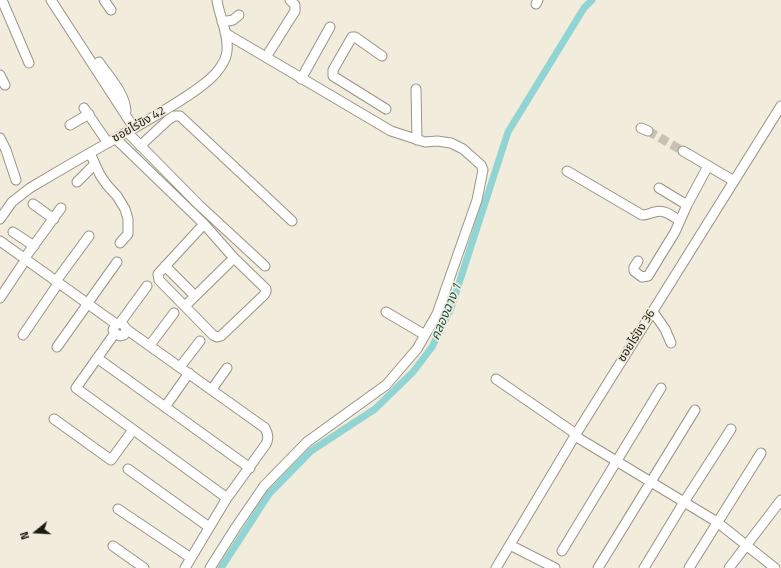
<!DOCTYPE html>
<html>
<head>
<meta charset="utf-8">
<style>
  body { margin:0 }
  #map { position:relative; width:781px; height:568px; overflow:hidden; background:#f1ecdc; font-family:"Titillium Web",sans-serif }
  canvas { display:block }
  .north { position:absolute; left:16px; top:512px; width:40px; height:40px; -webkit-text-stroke:3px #f1ecdc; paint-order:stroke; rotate:252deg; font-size:11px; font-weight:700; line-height:16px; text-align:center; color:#1d1b15 }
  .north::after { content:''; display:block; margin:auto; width:14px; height:18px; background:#1d1b15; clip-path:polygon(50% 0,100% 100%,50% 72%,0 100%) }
</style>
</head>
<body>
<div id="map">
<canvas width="781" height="568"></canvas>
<div class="north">N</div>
</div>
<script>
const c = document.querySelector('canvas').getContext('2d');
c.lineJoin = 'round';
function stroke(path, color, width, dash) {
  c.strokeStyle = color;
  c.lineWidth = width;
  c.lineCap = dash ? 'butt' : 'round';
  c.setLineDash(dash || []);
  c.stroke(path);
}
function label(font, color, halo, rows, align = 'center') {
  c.font = font + ' "Titillium Web","Noto Sans Thai",sans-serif';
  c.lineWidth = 3.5;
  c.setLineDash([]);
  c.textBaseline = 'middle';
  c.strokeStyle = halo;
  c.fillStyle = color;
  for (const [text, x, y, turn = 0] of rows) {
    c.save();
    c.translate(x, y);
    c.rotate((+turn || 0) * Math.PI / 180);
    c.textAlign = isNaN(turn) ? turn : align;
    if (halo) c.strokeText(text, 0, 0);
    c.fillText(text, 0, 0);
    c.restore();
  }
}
stroke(new Path2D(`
  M221 568 269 494 311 451 375 409 413 372 432 347 451 308 508 132 584 8 592 0`), '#91d4d4', 7);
stroke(new Path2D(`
  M648 131 683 151`), '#c7c2b4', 9, [9, 4.5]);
const minor = new Path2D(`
  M2 0 29 63
  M51 0 134 128
  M104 0 111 10
  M536 4 538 0
  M222 22 233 20 239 15
  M382 56 355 37H352L333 70V76L386 109
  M266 57 295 11V5L290 0
  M99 62C109 77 125 93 126 111
  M0 75 5 85
  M301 79 330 27
  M416 89 417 140
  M84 108 108 143
  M70 125 89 114
  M641 128 648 131
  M127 132 199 205 265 266
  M0 138 6 150 16 180
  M116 139 204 224 234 258 266 289V292L264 295 221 336 217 337 213 335 159 280 158 274 204 224
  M140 146 168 120 174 116H180L292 221
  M683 151 734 181
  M90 153 100 175 107 185 117 196 125 209 128 219V234L120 243
  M567 171 642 215C647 215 650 213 655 212 665 209 672 216 680 221
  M77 182 95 164
  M659 188 687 205
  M33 204 54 219
  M0 219 12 202 30 188C65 167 100 147 136 127 161 112 188 98 210 79 218 72 226 61 227 51 229 34 219 16 217 0
  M13 232 34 246
  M0 241 116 324
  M24 259 61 208
  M638 261 634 267V271L642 277 648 276 675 232 687 205 708 166
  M165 266 195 296
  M56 281 89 236
  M0 298 22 265
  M87 304 117 262
  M185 306 234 258
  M386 312 425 335
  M653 312 665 329 671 343
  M120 323 147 286
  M126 329 124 335 120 336 115 333 113 330 116 324C121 323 124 324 126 329L265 428C268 434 269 438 266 444L227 498 185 568
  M115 333 76 388 227 498
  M23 335 55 288
  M150 345 174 313
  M57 347 84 309
  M97 358 250 468
  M180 367 200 341
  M496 379 576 434
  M212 389 227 368
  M165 407 189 373
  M54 419 111 460 133 430
  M575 436 717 522 775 568
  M128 469 209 527
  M118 509 191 558
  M510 545 555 568
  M113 546 144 568
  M562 551 661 388
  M210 568 236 527 264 486 307 442 386 385 417 349 437 314 477 200 483 170 481 165 463 149 451 143 437 141 425 142 391 131 225 33
  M496 568 576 434 781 106
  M598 568 695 410
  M644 568 684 502 731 429
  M689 568 761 453
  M729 568 781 500`);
stroke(minor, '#999485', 11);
stroke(minor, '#fff', 9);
label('12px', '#1d1b15', '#f1ecdc', [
  ["ซอยไร่ขิง 42",139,125,-30],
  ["ซอยไร่ขิง 36",637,336,-58]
]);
label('italic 13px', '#185252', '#f1ecdc', [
  ["คลองฉาง 1",447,312,-67]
]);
</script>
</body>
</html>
